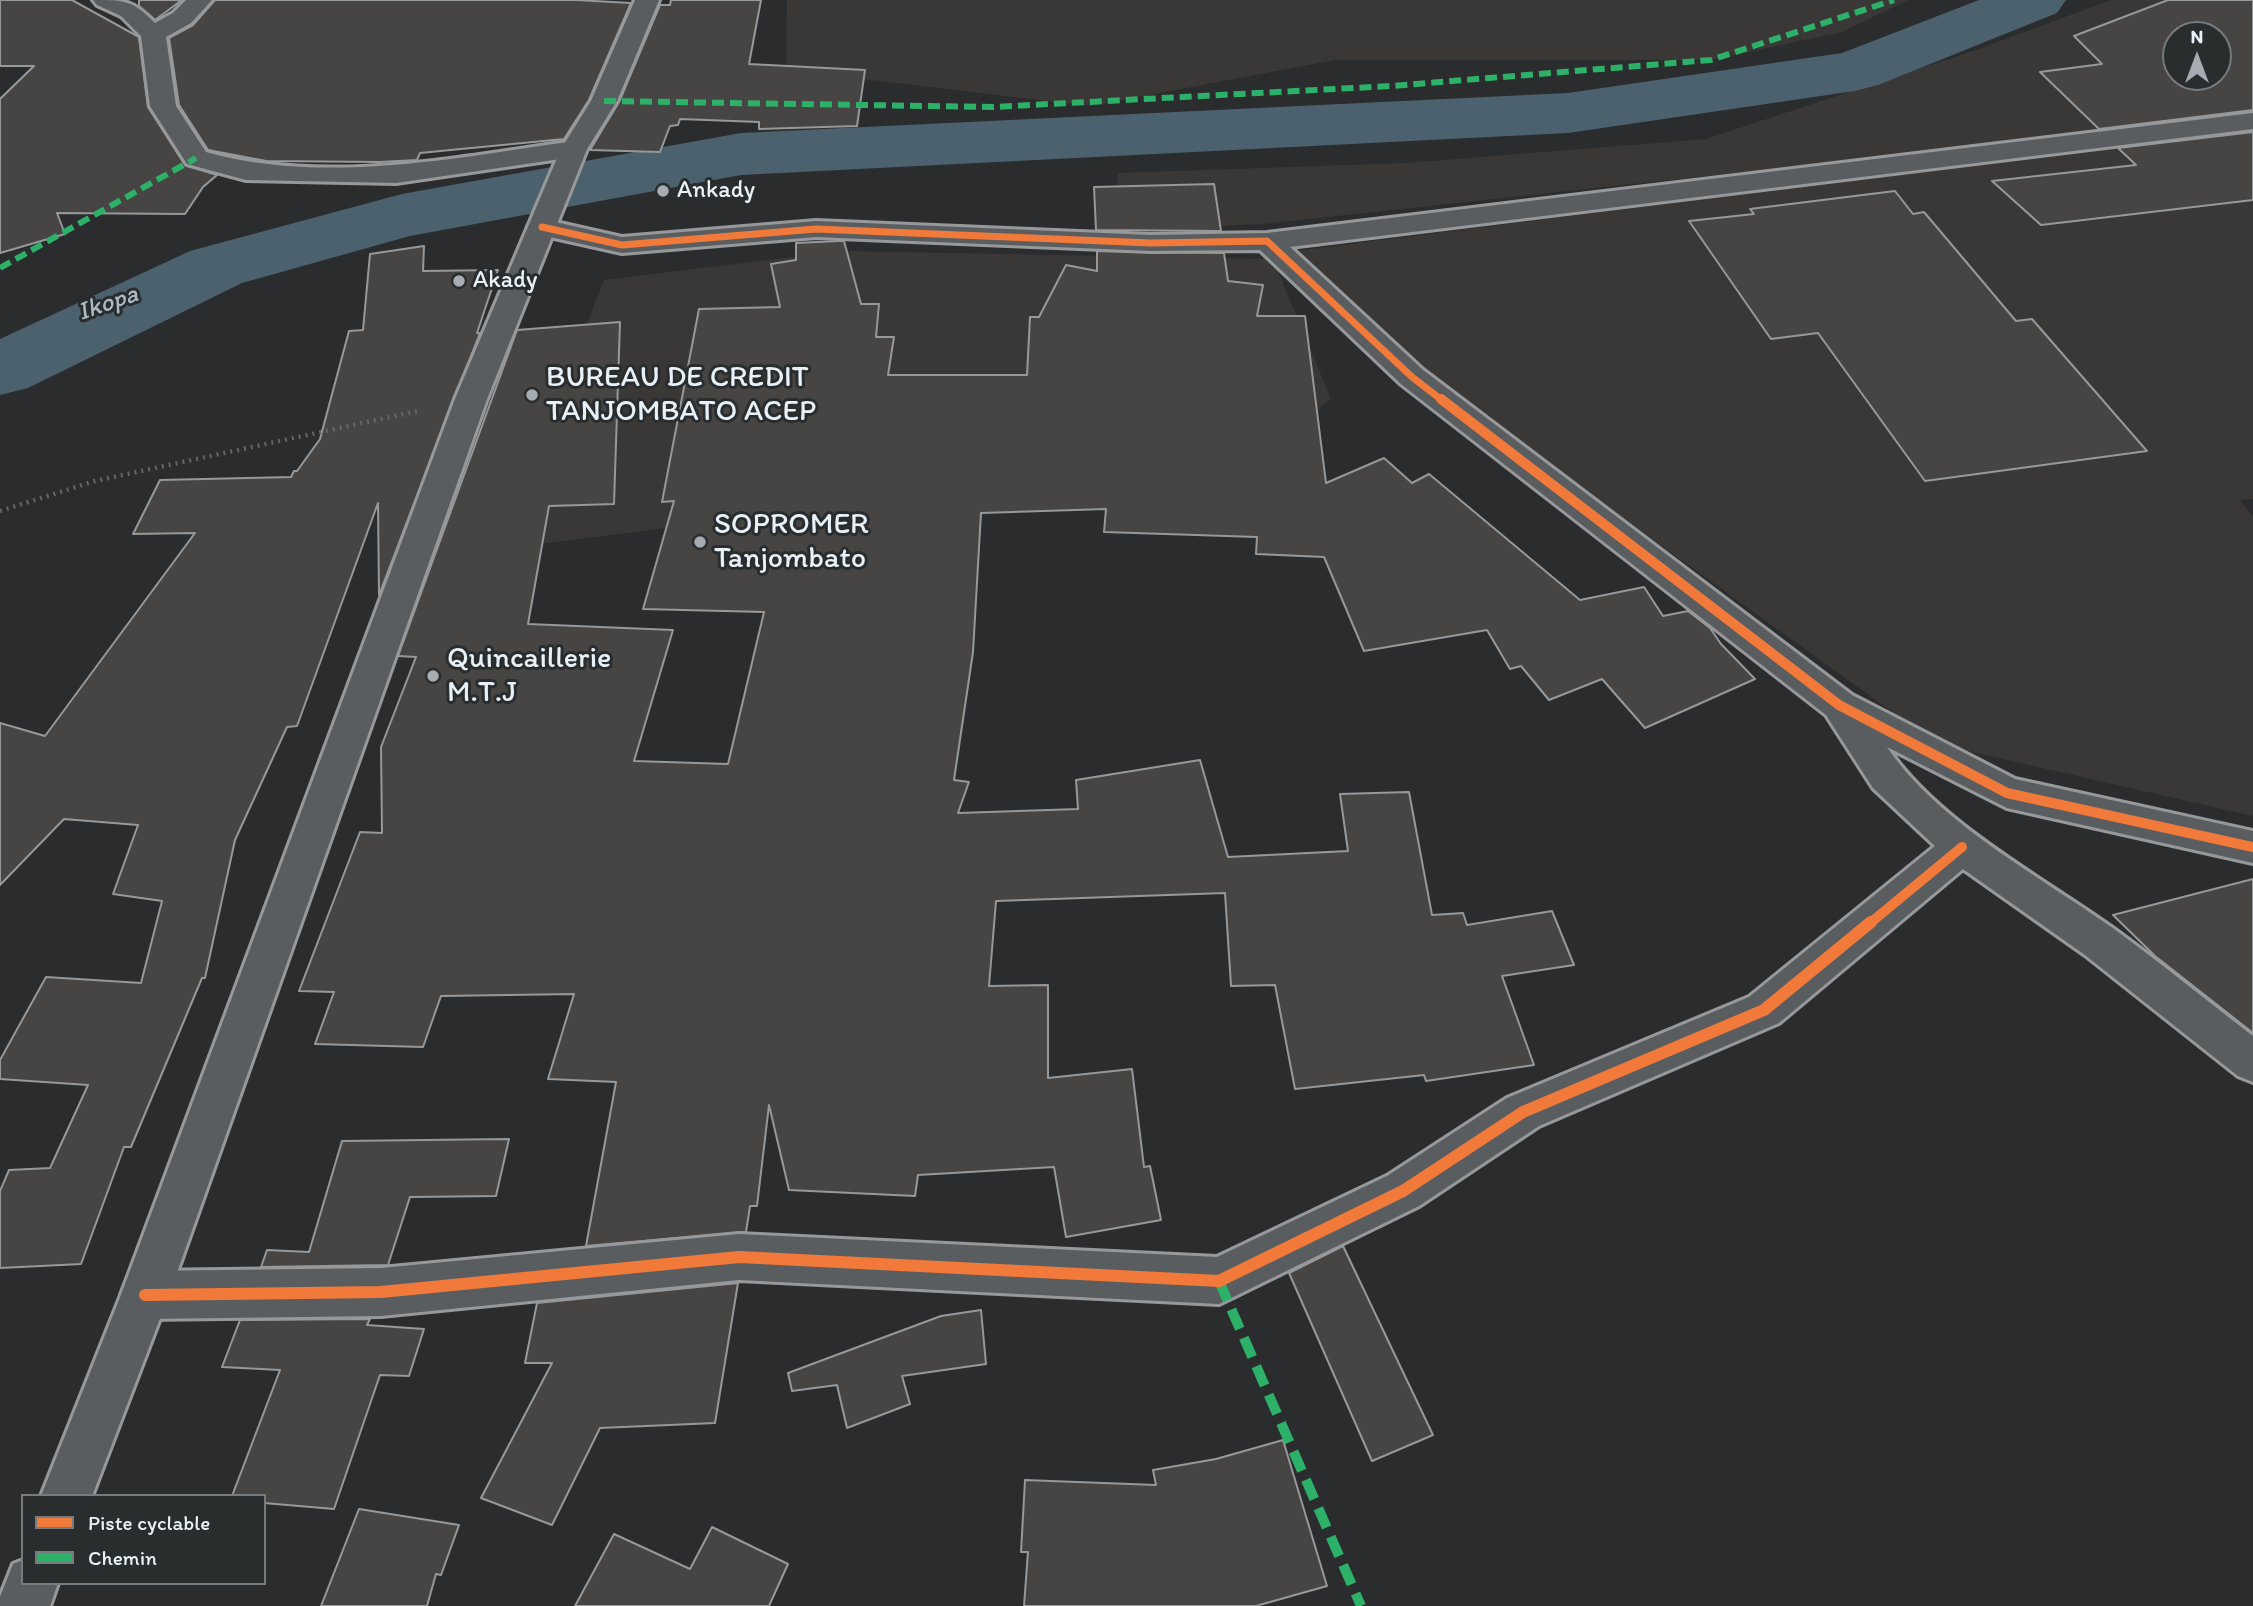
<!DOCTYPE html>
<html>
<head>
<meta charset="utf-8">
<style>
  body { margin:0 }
  #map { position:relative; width:2253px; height:1606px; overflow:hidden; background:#2b2c2d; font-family:Itim,sans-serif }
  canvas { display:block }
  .legend { position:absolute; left:21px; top:1494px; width:245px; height:91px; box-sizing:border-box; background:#2a2d2e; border:2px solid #767b7f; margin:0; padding:9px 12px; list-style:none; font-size:21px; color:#e8f1f8 }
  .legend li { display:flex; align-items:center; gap:14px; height:35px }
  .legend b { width:35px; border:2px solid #767b7f }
  .north { position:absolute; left:2162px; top:21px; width:70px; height:70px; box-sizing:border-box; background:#2a2d2e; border:2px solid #767b7f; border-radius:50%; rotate:0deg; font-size:19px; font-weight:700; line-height:28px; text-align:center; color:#e8f1f8 }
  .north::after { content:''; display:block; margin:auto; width:24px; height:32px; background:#a6acb1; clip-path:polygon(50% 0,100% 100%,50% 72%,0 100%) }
</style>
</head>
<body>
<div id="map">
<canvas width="2253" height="1606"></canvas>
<ul class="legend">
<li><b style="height:9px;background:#f17a3a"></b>Piste cyclable</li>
<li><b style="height:9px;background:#2db169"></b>Chemin</li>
</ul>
<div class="north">N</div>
</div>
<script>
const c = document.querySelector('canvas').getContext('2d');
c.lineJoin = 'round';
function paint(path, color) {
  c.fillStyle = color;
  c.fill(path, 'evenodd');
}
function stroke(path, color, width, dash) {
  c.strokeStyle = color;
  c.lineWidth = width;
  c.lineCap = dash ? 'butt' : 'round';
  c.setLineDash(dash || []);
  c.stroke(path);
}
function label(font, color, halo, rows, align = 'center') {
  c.font = font + ' Itim,sans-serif';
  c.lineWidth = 6;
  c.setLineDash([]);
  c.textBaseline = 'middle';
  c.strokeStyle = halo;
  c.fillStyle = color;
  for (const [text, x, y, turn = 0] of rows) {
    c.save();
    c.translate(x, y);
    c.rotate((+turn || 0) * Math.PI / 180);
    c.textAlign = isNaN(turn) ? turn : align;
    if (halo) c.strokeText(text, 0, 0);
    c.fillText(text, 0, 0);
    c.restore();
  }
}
paint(new Path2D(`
  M787 0H1908L1842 32 1711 60H1335L1091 106 786 70Z
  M2111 0H2253V499L2239 500 2253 516V816L1937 744 1410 365 1280 253 1979 164 1966 148 1263 224 1120 231 1117 173 1406 163 1706 139 1973 51ZM2176 35H2218V77H2176Z
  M842 251 1273 259 1331 399 1274 445 819 509 499 549 604 280Z`), '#3a3836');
paint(new Path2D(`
  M1979 0H2066L2057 13 1878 85 1855 91 1568 133 741 175 410 236 242 283 28 388 0 395V339L190 251 402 194 741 133 1568 93 1842 53Z`), '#4c616e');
const building = new Path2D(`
  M0 0H72L139 37 148 107 185 165 217 175 203 187 185 214 57 213 65 234 0 253V99L34 66H0Z
  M139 0H182L155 20 139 6Z
  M215 0H576L631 3 589 100 564 139 420 153 417 160 380 162 266 161 208 150 179 105 169 38 193 25Z
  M671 0H761L749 64 865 70 857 126 759 129V122L680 119 678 125 670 126 660 152 590 150 619 102 660 5H670Z
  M2168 0H2253V110L2099 129 2040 72 2102 64 2074 36ZM2176 35H2218V77H2176Z
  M2253 132V200L2041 225 1992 181 2136 165 2118 148Z
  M1214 184 1221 231 1096 230 1094 187Z
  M1895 191 1913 214 1924 212 2016 321 2032 319 2147 451 1925 481 1818 333 1771 339 1689 221 1754 214 1750 209Z
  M839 241H844L861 304H879L876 337H894L888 375H1027L1030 317H1039L1066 265 1097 271V251L1224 253 1228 281 1263 285 1257 316H1305L1326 483 1384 458 1412 483 1429 474 1580 600 1644 587 1663 616 1688 611 1710 628 1721 644 1755 679 1645 728 1602 679 1549 700 1521 666 1510 669 1487 630 1364 651 1324 557 1256 554 1257 537 1104 532 1106 509 981 513 973 652 954 780 969 782 958 813 1078 809 1076 780 1200 760 1228 857 1348 851 1340 794 1409 792 1432 915 1463 913 1467 925 1552 911 1574 965 1502 976 1534 1065 1426 1081 1424 1075 1295 1089 1275 985 1231 986 1225 893 996 901 989 986 1048 985V1078L1132 1069 1144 1167 1150 1166 1161 1220 1066 1237 1054 1167 918 1175 915 1196 789 1190 769 1105 757 1206H750L746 1232 586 1246 616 1082 548 1079 574 994 441 996 423 1047 315 1044 334 992 299 991 360 832 382 833 381 747 416 657 398 656 517 330 620 322 614 504 549 506 528 624 673 630 634 761 728 764 764 612 643 609 674 501 662 502 699 309 780 307 771 264 796 260V243Z
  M424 246 423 271 498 270 477 333H480L379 595 378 503 297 726 287 727 235 840 205 978H202L131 1147H124L81 1264 0 1268V1191L9 1170 50 1168 88 1085 0 1079V1060L46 977 141 983 162 901 113 894 138 825 64 819 0 885V723L45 736 195 533 133 534 160 480 291 477 294 471H297L320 439 349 331 363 330 370 254Z
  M2253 879V1033L2155 956 2113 915Z
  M509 1139 496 1196 410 1197 388 1265 261 1267 267 1250 309 1252 342 1141Z
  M1343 1246 1433 1435 1372 1461 1289 1273Z
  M738 1283 715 1423 600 1428 552 1525 481 1498 552 1363H525L537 1303Z
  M981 1310 986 1364 902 1376 910 1404 847 1428 837 1385 792 1391 788 1373 941 1316Z
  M370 1319 367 1325 424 1329 409 1376 380 1375 334 1509 264 1503V1496H232L280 1370 222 1367 240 1320Z
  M1283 1440 1327 1586 1256 1606H1024L1028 1552H1021L1025 1480 1156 1485 1153 1470 1216 1459Z
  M359 1509 459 1525 441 1575 436 1574 427 1606H321Z
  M712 1527 788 1564 769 1606H575L614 1534 690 1569Z`);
paint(building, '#474543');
stroke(building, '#96989a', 2);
const minor = new Path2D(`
  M93 0C125 0 132 0 155 23L173 13 186 0H212L191 23 166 37 176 106 206 152C323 185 456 158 574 141L583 143 587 149 583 155 574 157 396 183 246 180 187 164 150 106 141 36 121 16 97 5Z
  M2253 113V129L1290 247 1423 370 1852 695 2015 779 2253 831V863L2007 808 1887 747C1937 822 2041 877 2114 929 2161 963 2207 1001 2253 1036V1082L2238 1076 2085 955 1963 869 1779 1023 1539 1126 1419 1206 1219 1304 739 1280 381 1316 145 1319 128 1312 121 1295 128 1278 145 1271 381 1268 739 1234 1217 1257 1387 1176 1507 1098 1749 997 1935 846 1873 788 1826 715 1401 384 1260 250 1151 251 816 237 622 253 532 233 528 227 532 221 542 219 622 237 816 221 1151 235 1267 233Z`);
const major = new Path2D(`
  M635 0H659L617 101 587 149 487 399 169 1295 92 1496H41L121 1295 455 399 561 149 591 101Z
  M23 1560V1583H58L50 1606H0V1597L13 1564Z`);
stroke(minor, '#96989a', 6);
stroke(major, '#96989a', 6);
stroke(new Path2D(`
  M0 511 95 481 418 411`), '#636566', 4.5, [2, 5]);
paint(minor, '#5a5d60');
paint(major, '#5a5d60');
stroke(new Path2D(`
  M604 101 993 107 1391 86 1711 60 1894 0
  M0 268 196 158`), '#2db169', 6, [12, 6]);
stroke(new Path2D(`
  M1219 1281 1361 1606`), '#2db169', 10, [21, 10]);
stroke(new Path2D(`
  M542 227 622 245 816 229 1151 243 1267 241 1412 377 1443 401`), '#f17a3a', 7);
stroke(new Path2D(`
  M1441 399 1839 705 2007 793 2253 847
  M1869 924 1962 847`), '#f17a3a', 10);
stroke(new Path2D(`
  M145 1295 381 1292 739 1257 1219 1281 1403 1191 1523 1112 1764 1010 1871 922`), '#f17a3a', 12);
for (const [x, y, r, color] of [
  [663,191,7,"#a6acb1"],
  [459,281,7,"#a6acb1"],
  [532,395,7,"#a6acb1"],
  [700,542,7,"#a6acb1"],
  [433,676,7,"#a6acb1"]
]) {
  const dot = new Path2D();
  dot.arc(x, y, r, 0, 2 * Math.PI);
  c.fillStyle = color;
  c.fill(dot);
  stroke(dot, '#2a2d2e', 2.5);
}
label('24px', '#e8f1f8', '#2a2d2e', [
  ["Ankady",677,191],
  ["Akady",473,281]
], 'left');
label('italic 26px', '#abb9c3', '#2a2d2e', [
  ["Ikopa",108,304,-19]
]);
label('30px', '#e8f1f8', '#2a2d2e', [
  ["BUREAU DE CREDIT",546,378],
  ["TANJOMBATO ACEP",546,412],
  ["SOPROMER",714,525],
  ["Tanjombato",714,559],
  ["Quincaillerie",447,659],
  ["M.T.J",447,693]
], 'left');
</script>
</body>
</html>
